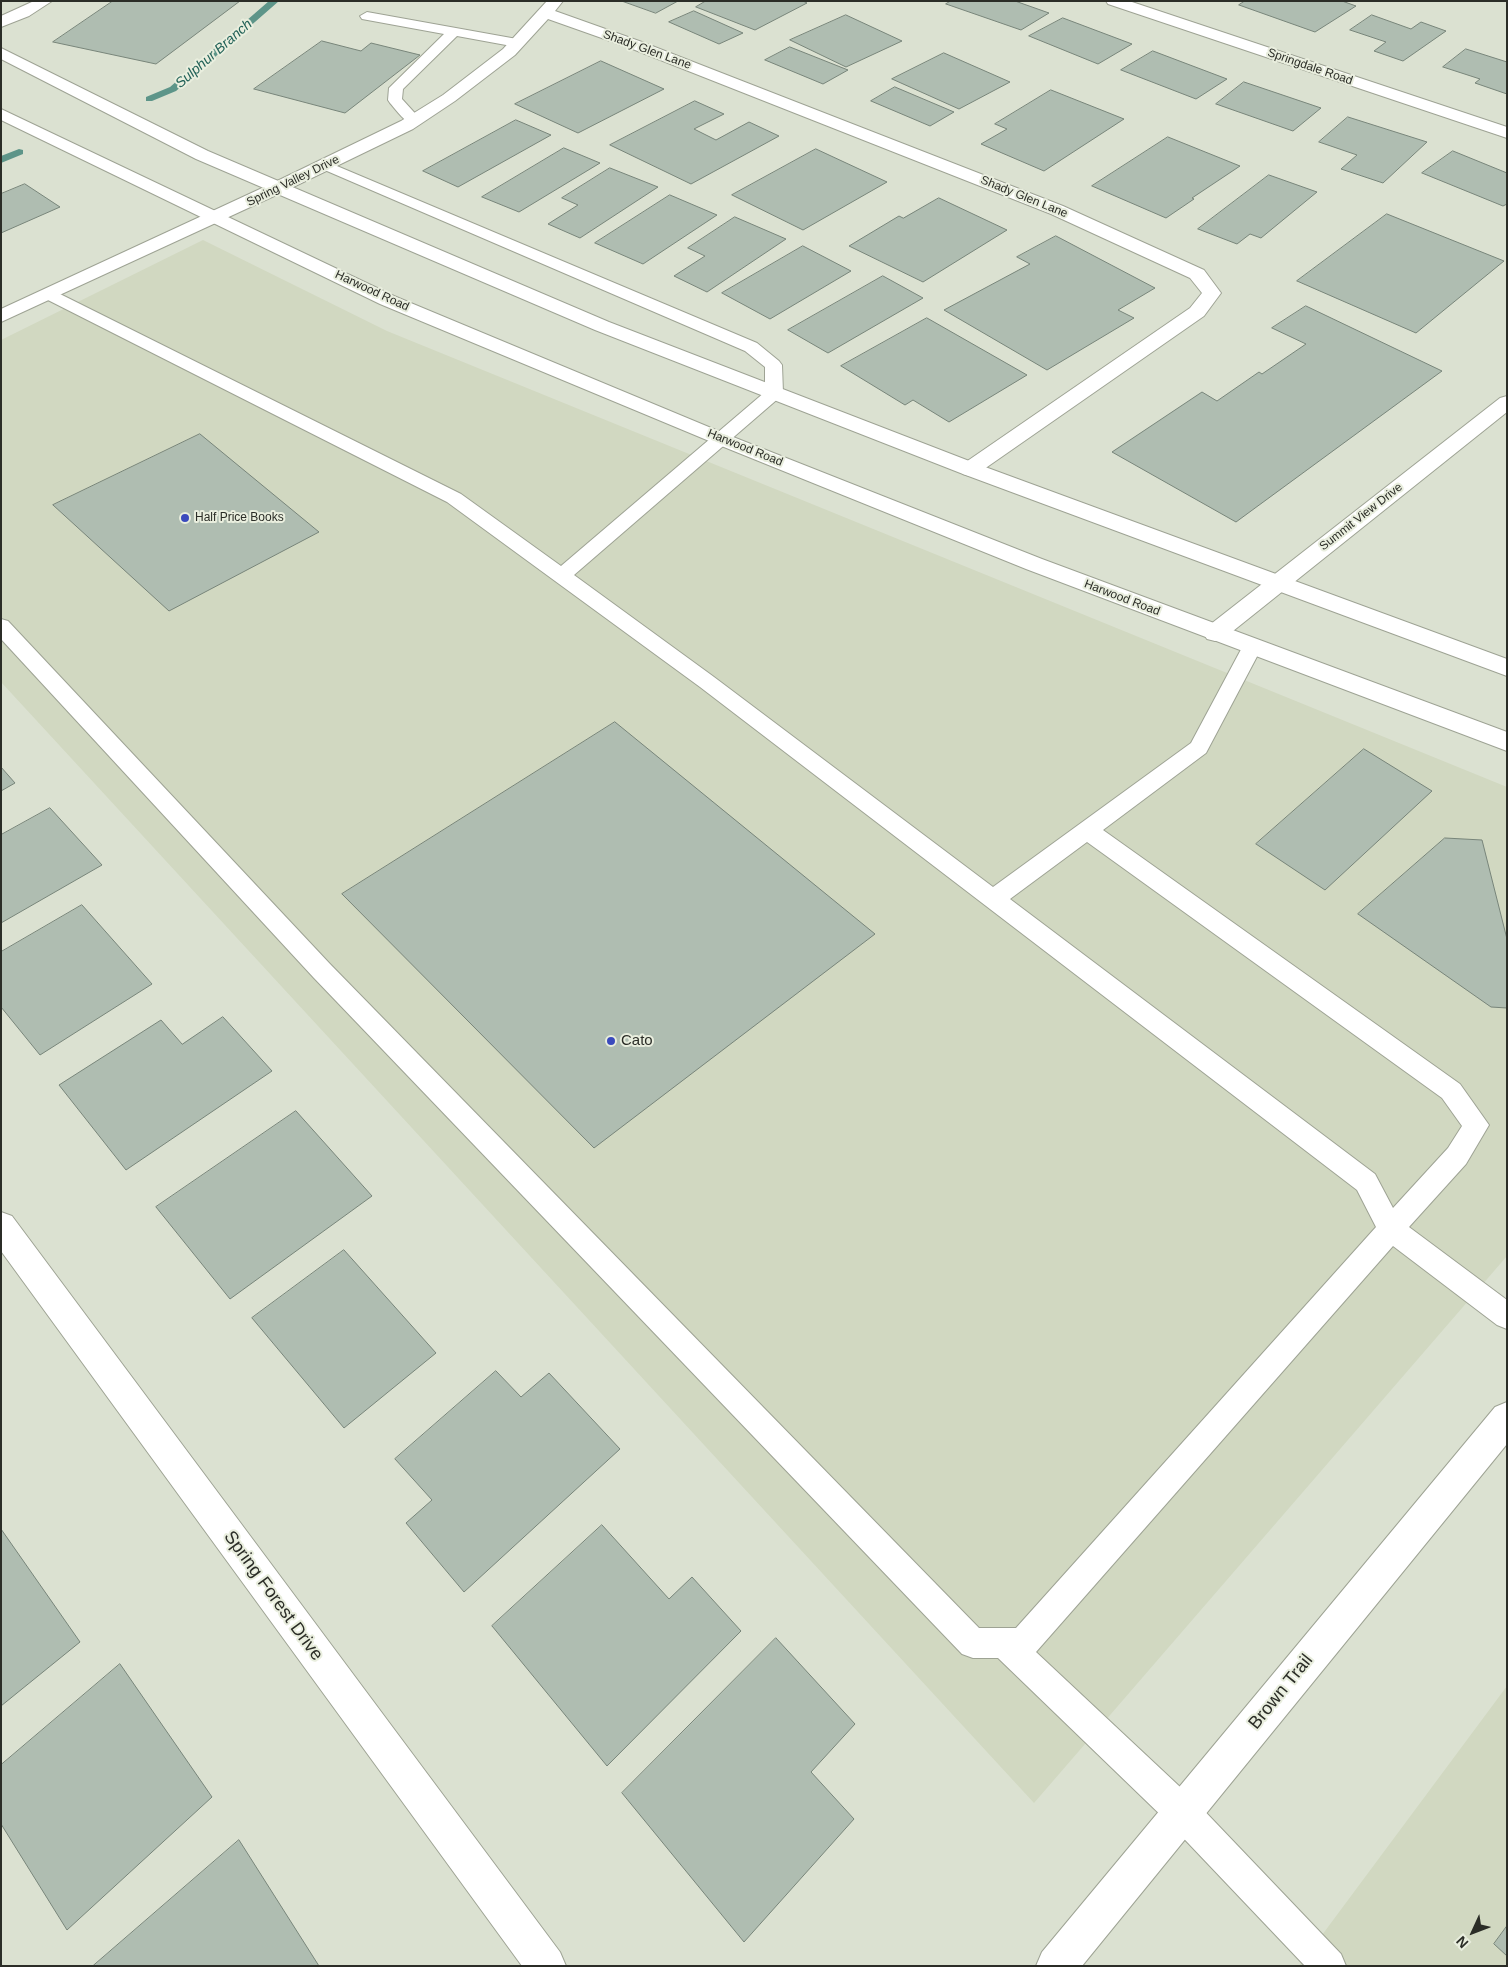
<!DOCTYPE html>
<html>
<head>
<meta charset="utf-8">
<style>
  body { margin:0 }
  #map { position:relative; width:1508px; height:1967px; overflow:hidden; background:#dbe1d1; font-family:Helvetica,sans-serif }
  canvas { display:block }
  .frame { position:absolute; inset:0; border:2px solid #2b2d27; pointer-events:none }
  .north { position:absolute; left:1448px; top:1907px; width:50px; height:50px; -webkit-text-stroke:4px #e9eede; paint-order:stroke; rotate:227deg; font-size:14px; font-weight:700; line-height:20px; text-align:center; color:#2b2d27 }
  .north::after { content:''; display:block; margin:auto; width:18px; height:22px; background:#2b2d27; clip-path:polygon(50% 0,100% 100%,50% 72%,0 100%) }
</style>
</head>
<body>
<div id="map">
<canvas width="1508" height="1967"></canvas>
<div class="frame"></div>
<div class="north">N</div>
</div>
<script>
const c = document.querySelector('canvas').getContext('2d');
c.lineJoin = 'round';
function paint(path, color) {
  c.fillStyle = color;
  c.fill(path, 'evenodd');
}
function stroke(path, color, width, dash) {
  c.strokeStyle = color;
  c.lineWidth = width;
  c.lineCap = dash ? 'butt' : 'round';
  c.setLineDash(dash || []);
  c.stroke(path);
}
function label(font, color, halo, rows, align = 'center') {
  c.font = font + ' Helvetica,sans-serif';
  c.lineWidth = 4;
  c.setLineDash([]);
  c.textBaseline = 'middle';
  c.strokeStyle = halo;
  c.fillStyle = color;
  for (const [text, x, y, turn = 0] of rows) {
    c.save();
    c.translate(x, y);
    c.rotate((+turn || 0) * Math.PI / 180);
    c.textAlign = isNaN(turn) ? turn : align;
    if (halo) c.strokeText(text, 0, 0);
    c.fillText(text, 0, 0);
    c.restore();
  }
}
paint(new Path2D(`
  M203 240 387 331 1507 787V1256L1034 1803 1 682V340Z
  M1507 1686V1966H1299Z`), '#d1d8c1');
paint(new Path2D(`
  M269 1H279L176 91 152 101H146V97L170 87Z
  M19 149 23 150V154L1 163V156Z`), '#5d9589');
const building = new Path2D(`
  M113 1H240L156 64 53 42Z
  M622 1H678L656 13Z
  M706 1H803L807 3 755 30 696 7Z
  M951 1H1015L1049 13 1021 30 946 4Z
  M1245 1H1342L1356 6 1315 32 1239 5Z
  M694 11 743 33 719 44 669 22Z
  M846 15 902 41 846 67 790 40Z
  M1372 15 1411 29 1421 22 1446 31 1403 61 1374 51 1386 42 1350 30Z
  M1063 18 1132 44 1098 64 1029 36Z
  M322 41 361 51 371 43 420 55 345 113 254 89Z
  M790 47 848 70 823 84 765 60Z
  M1466 49 1507 62V94L1475 83 1480 79 1443 67Z
  M1153 51 1227 79 1196 99 1121 70Z
  M944 53 1010 82 959 109 892 79Z
  M601 61 664 89 578 133 515 104Z
  M1244 82 1321 108 1293 131 1216 104Z
  M895 87 954 112 930 126 871 101Z
  M1051 90 1124 119 1044 171 981 144 1007 129 995 124Z
  M695 101 724 114 694 129 716 140 749 122 779 136 691 184 610 145Z
  M1348 117 1427 142 1383 183 1341 169 1357 155 1319 142Z
  M516 120 551 135 458 187 423 171Z
  M1168 137 1240 166 1192 198 1194 199 1166 218 1092 186Z
  M564 148 600 163 519 212 482 197Z
  M816 149 887 182 803 230 732 195Z
  M1453 151 1507 173V204L1503 206 1422 173Z
  M610 168 658 187 580 238 548 224 578 205 562 198Z
  M1269 175 1317 192 1261 238 1250 234 1237 244 1198 229Z
  M25 184 60 207 1 233V194Z
  M670 195 717 215 643 264 595 243Z
  M939 198 1007 230 923 282 849 246 899 216 903 218Z
  M1387 214 1504 261 1416 333 1297 281Z
  M735 217 786 239 707 292 674 276 705 256 688 248Z
  M1056 236 1155 288 1118 310 1134 318 1047 370 944 310 1030 264 1017 257Z
  M803 246 851 271 770 319 722 293Z
  M883 276 923 298 828 353 788 330Z
  M1306 306 1442 371 1236 522 1112 452 1202 392 1217 401 1259 372 1262 374 1306 344 1272 328Z
  M927 318 1027 375 949 422 913 400 905 405 841 366Z
  M200 434 319 532 169 611 53 505Z
  M615 722 875 934 594 1148 342 894Z
  M1364 749 1432 791 1325 890 1256 844Z
  M1 767 15 783 1 791Z
  M50 808 102 865 1 923V835Z
  M1445 838 1482 840 1507 939V1008L1491 1007 1358 914Z
  M82 905 152 984 40 1055 1 1007V952Z
  M223 1017 272 1071 126 1170 59 1085 161 1020 182 1044Z
  M296 1111 372 1196 230 1299 156 1207Z
  M344 1250 436 1353 344 1428 252 1318Z
  M496 1371 521 1397 549 1373 620 1449 464 1592 406 1523 432 1500 395 1459Z
  M602 1525 669 1599 692 1577 741 1631 607 1766 492 1626Z
  M1 1529 80 1642 1 1706Z
  M776 1638 855 1724 811 1772 854 1819 744 1942 622 1793Z
  M120 1664 212 1797 67 1930 1 1824V1765Z
  M239 1840 319 1966H93Z
  M1507 1926V1956L1494 1944Z`);
paint(building, '#afbdb1');
stroke(building, '#78857a', 1);
const lane = new Path2D(`
  M367 12 517 39 524 43 517 47 457 36 403 89 402 99 422 121 420 124C407 127 398 112 390 103L388 100 389 88 444 34 362 19 360 16Z
  M325 161 757 343 779 361 782 365 783 393 780 397 574 575 714 677 993 887 1191 743 1245 642 1252 640 1259 642 1262 647 1206 753 1103 830 1460 1084 1489 1125 1466 1164 1409 1227 1507 1300V1329L1497 1325 1393 1246 1036 1652 1194 1800 1341 1954 1346 1966H1305L1170 1824 998 1658H973L962 1654 314 978 1 639V619L8 621 330 964 979 1628H1016L1376 1227 1357 1190 700 687 447 502 42 297 40 294 42 291H54L461 494 561 566 765 392V367L745 351 320 168 318 165 320 162ZM1087 842 1442 1098 1462 1126 1448 1148 1393 1208 1375 1174 1010 899Z`);
const street = new Path2D(`
  M34 1H52L29 16 1 27V16Z
  M547 1H563L555 11 642 42 1063 206 1204 270 1221 293 1204 316 977 474 970 476 963 474 959 469 963 464 1190 308 1202 293 1190 278 1051 214 630 48 548 19 515 55 455 101 413 129 285 191 1 322V309L273 183 401 121 443 95 503 49Z
  M1106 1H1129L1507 127V138L1108 4Z
  M1507 396V412L1223 639 1215 641 1207 639 1203 633 1207 627 1500 398Z
  M1 1212 12 1216 560 1952 566 1966H522L1 1251Z`);
const secondary = new Path2D(`
  M1 48 208 151 609 322 977 464 1507 659V676L963 474 595 330 196 159 1 59Z
  M1 109 394 296 728 435 1042 559 1507 732V751L1026 569 714 443 380 304 1 120Z
  M1507 1402V1444L1082 1966H1036L1042 1952 1495 1407Z`);
stroke(lane, '#9ea394', 2);
stroke(street, '#9ea394', 2);
stroke(secondary, '#9ea394', 2);
paint(lane, '#fff');
paint(street, '#fff');
paint(secondary, '#fff');
for (const [x, y, r, color] of [
  [185,518,5,"#3a4abd"],
  [611,1041,5,"#3a4abd"]
]) {
  const dot = new Path2D();
  dot.arc(x, y, r, 0, 2 * Math.PI);
  c.fillStyle = color;
  c.fill(dot);
  stroke(dot, '#e9eede', 2);
}
label('12px', '#2b2d27', '#e9eede', [
  ["Shady Glen Lane",647,50,20],
  ["Springdale Road",1310,67,19],
  ["Spring Valley Drive",293,181,-26],
  ["Shady Glen Lane",1024,197,22],
  ["Harwood Road",372,291,25],
  ["Harwood Road",745,448,22],
  ["Summit View Drive",1361,517,-38],
  ["Harwood Road",1122,598,21]
]);
label('12px', '#2b2d27', '#e9eede', [
  ["Half Price Books",195,518]
], 'left');
label('italic 14px', '#216157', '#e9eede', [
  ["Sulphur Branch",214,54,-41]
]);
label('15px', '#2b2d27', '#e9eede', [
  ["Cato",621,1041]
], 'left');
label('18px', '#2b2d27', '#e9eede', [
  ["Spring Forest Drive",273,1596,54],
  ["Brown Trail",1281,1692,-51]
]);
</script>
</body>
</html>
